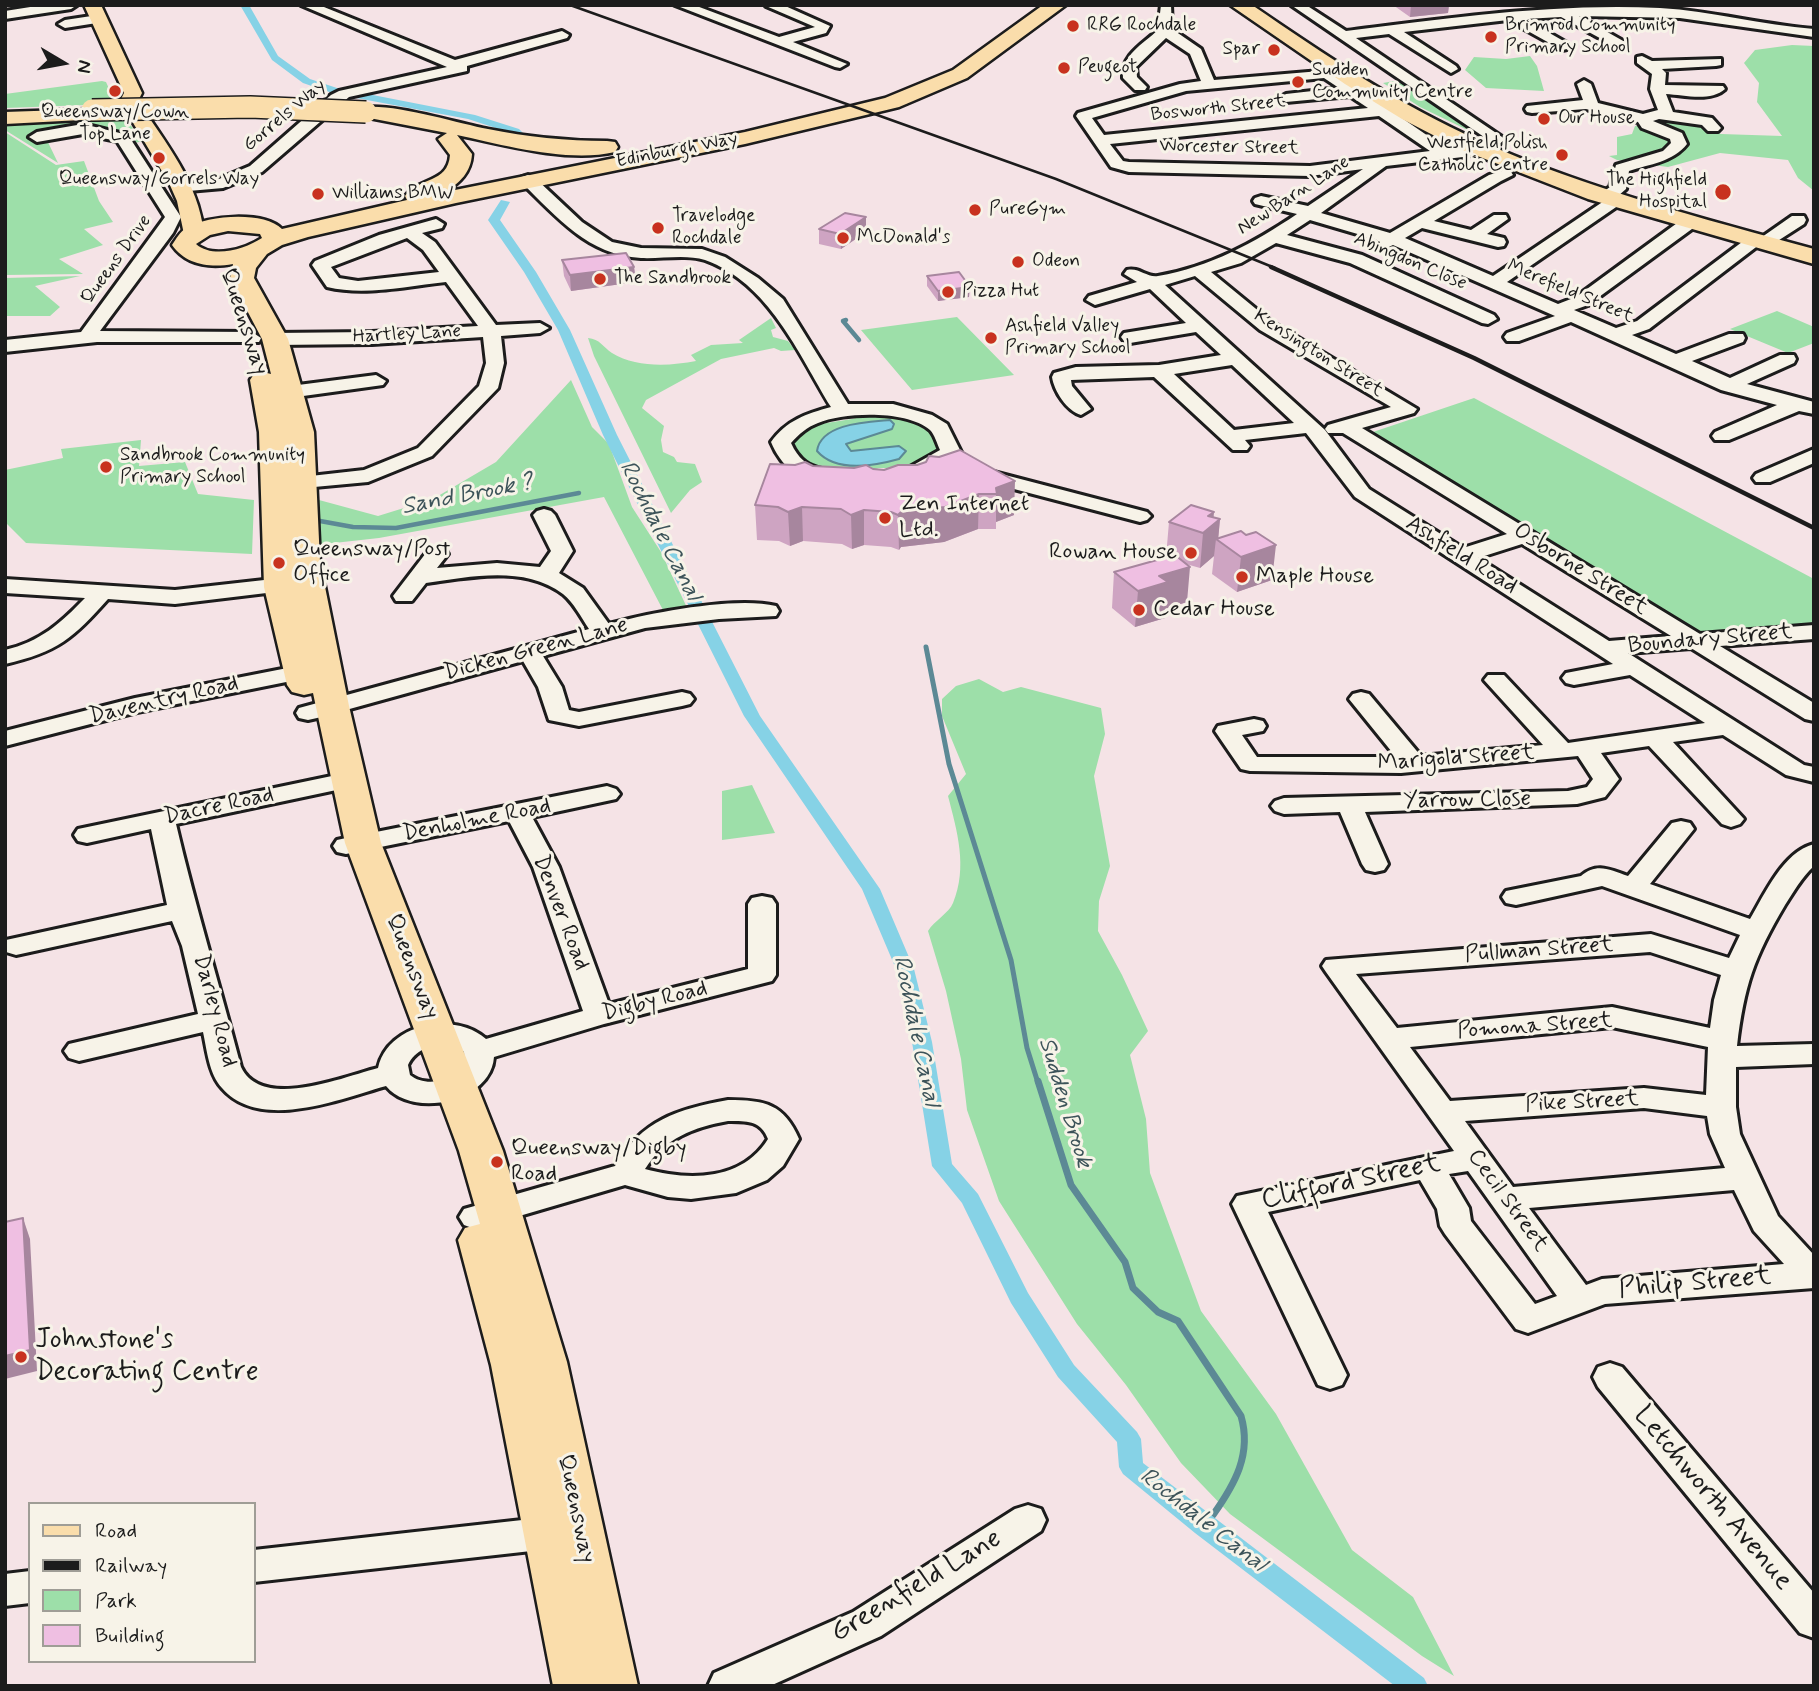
<!DOCTYPE html>
<html>
<head>
<meta charset="utf-8">
<style>
  body { margin:0 }
  #map { position:relative; width:1819px; height:1691px; overflow:hidden; background:#f5e3e6; font-family:Mynerve,sans-serif }
  canvas { display:block }
  .frame { position:absolute; inset:0; border:7px solid #1c1c1c; pointer-events:none }
  .legend { position:absolute; left:28px; top:1502px; width:228px; height:161px; box-sizing:border-box; background:#f7f3e8; border:2px solid #9f9d96; margin:0; padding:9px 12px; list-style:none; font-size:21px; color:#1c1c1c }
  .legend li { display:flex; align-items:center; gap:14px; height:35px }
  .legend b { width:35px; border:2px solid #9f9d96 }
  .north { position:absolute; left:28px; top:28px; width:70px; height:70px; -webkit-text-stroke:5px #f7f3e8; paint-order:stroke; rotate:100deg; font-size:19px; font-weight:700; line-height:28px; text-align:center; color:#1c1c1c }
  .north::after { content:''; display:block; margin:auto; width:24px; height:32px; background:#1c1c1c; clip-path:polygon(50% 0,100% 100%,50% 72%,0 100%) }
</style>
</head>
<body>
<div id="map">
<canvas width="1819" height="1691"></canvas>
<div class="frame"></div>
<ul class="legend">
<li><b style="height:9px;background:#faddab"></b>Road</li>
<li><b style="height:9px;background:#1c1c1c"></b>Railway</li>
<li><b style="height:19px;background:#9ddfa9"></b>Park</li>
<li><b style="height:19px;background:#efbfe2"></b>Building</li>
</ul>
<div class="north">N</div>
</div>
<script>
const c = document.querySelector('canvas').getContext('2d');
c.lineJoin = 'round';
function paint(path, color) {
  c.fillStyle = color;
  c.fill(path, 'evenodd');
}
function stroke(path, color, width, dash) {
  c.strokeStyle = color;
  c.lineWidth = width;
  c.lineCap = dash ? 'butt' : 'round';
  c.setLineDash(dash || []);
  c.stroke(path);
}
function label(font, color, halo, rows, align = 'center') {
  c.font = font + ' Mynerve,sans-serif';
  c.lineWidth = 6;
  c.setLineDash([]);
  c.textBaseline = 'middle';
  c.strokeStyle = halo;
  c.fillStyle = color;
  for (const [text, x, y, turn = 0] of rows) {
    c.save();
    c.translate(x, y);
    c.rotate((+turn || 0) * Math.PI / 180);
    c.textAlign = isNaN(turn) ? turn : align;
    if (halo) c.strokeText(text, 0, 0);
    c.fillText(text, 0, 0);
    c.restore();
  }
}
paint(new Path2D(`
  M1792 45 1814 46V191L1798 178 1788 160 1720 153 1668 167 1617 160 1609 156 1617 155V137L1632 134 1635 126 1661 127 1660 120 1694 122 1721 134 1782 136 1757 102 1759 83 1744 63 1755 50Z
  M1530 56 1537 66 1544 91 1486 88 1465 70 1474 57 1506 59Z
  M102 81 106 82 116 104 5 108V94Z
  M1394 81 1417 89 1414 91 1478 133H1481L1482 137 1420 107 1383 83Z
  M125 118 143 141 135 143C109 122 74 128 44 134L58 163 5 130V121Z
  M5 132 56 165 84 161 99 201 113 222 84 229 103 245 59 259 83 274 5 275Z
  M80 276 35 286 60 307 50 316H5V278Z
  M1777 311 1814 327V343L1788 353 1730 329Z
  M957 317 1014 375 912 390 861 330Z
  M771 318 776 328 771 330 773 337 788 341 795 350 781 351 774 348 721 359 646 400 642 408 664 426 661 440 663 452 674 457 677 462 695 464 702 482 690 490 671 513 594 356 588 338C600 339 603 347 612 353 636 368 670 366 696 361L691 355 711 345 743 343 739 340Z
  M571 380 592 427 609 444 632 507 661 552 689 612H664L604 497 379 538 316 545 313 502 319 500 378 516 433 499 496 462Z
  M1474 398 1814 579V630L1702 638 1373 432Z
  M865 415C892 415 918 416 937 438V448L931 459 917 468H879L867 471 803 466 788 445 807 426 852 419Z
  M141 440 139 466 185 462 198 494 254 500 252 554 26 543 6 523 5 470 63 458 61 449Z
  M979 679 1003 692 1021 687 1101 708 1105 734 1094 776 1110 866 1099 901 1098 931 1122 975 1148 1031 1130 1055 1146 1119 1150 1173 1201 1311 1276 1414 1352 1550 1413 1597 1454 1676 1422 1656 1230 1514 1181 1463 1126 1385 1077 1324 999 1201 967 1110 961 1059 946 991 928 931C934 921 949 913 953 903 968 867 957 831 948 796L966 774 942 716V699L956 686Z
  M752 785 775 833 722 840V791Z`), '#9ddfa9');
const water = new Path2D(`
  M890 420 894 424 892 429 846 444 851 451 899 446 906 451 899 459C874 466 836 473 817 451 821 423 868 422 890 420Z`);
paint(water, '#86d2e6');
stroke(water, '#5c8995', 2);
stroke(new Path2D(`
  M846 320 843 321 859 340
  M320 521 353 527 396 528 579 493`), '#5c8995', 4.5);
stroke(new Path2D(`
  M926 647 949 764 1011 960 1027 1048 1038 1083`), '#5c8995', 5);
stroke(new Path2D(`
  M1038 1081 1071 1185 1125 1262 1133 1288 1158 1312 1178 1321 1241 1416C1252 1454 1235 1484 1213 1515`), '#5c8995', 7);
paint(new Path2D(`
  M240 5H249L278 56 310 79 337 88 475 115 519 129 527 137 522 140 511 133 468 119 335 94 303 83 272 60Z
  M501 200 510 202 500 220 536 272 570 330 617 435 760 716 880 889 914 969 932 1042 952 1164 978 1194 1028 1293 1074 1365 1137 1432 1141 1439 1143 1463 1424 1678 1428 1686H1395L1195 1533 1123 1474 1119 1467 1117 1442 1058 1377 1011 1303 962 1203 932 1166 912 1042 896 969 862 889 744 716 603 435 558 330 524 272 488 220Z`), '#86d2e6');
const minor = new Path2D(`
  M43 5H77L71 9 5 19V11Z
  M301 5H319L455 60 562 31 569 35 567 38 467 66V71L349 97 262 172 223 188 177 192 175 189 177 186 219 179 250 166 331 95 339 91 447 67Z
  M675 5H694L779 37 815 27 766 6 783 5 830 26 826 33 793 42 847 64 840 68 835 67Z
  M1161 5H1171L1172 29 1201 49 1214 80 1332 70 1447 149 1487 139 1291 5H1306L1346 31C1450 18 1554 3 1660 8 1712 11 1762 25 1814 29V37L1680 18 1579 16 1625 42V48L1620 49 1561 17 1525 19 1567 43V49L1562 50 1508 20 1404 32 1456 66 1458 69 1451 73 1389 34 1356 38 1505 139 1495 148 1463 157 1386 166 1321 213 1390 233 1489 175 1505 170 1511 172 1513 175 1501 181 1434 221 1471 230 1494 215H1506L1508 219 1487 234 1504 238 1506 242 1504 246 1498 247 1422 228 1405 238 1493 276 1604 201 1597 196 1610 187 1616 165 1663 151 1671 143 1670 139 1642 128 1638 122 1586 109 1532 113 1527 112 1525 109 1527 106 1583 100 1577 84 1584 80 1591 84 1598 103 1643 114 1658 110 1650 89 1652 74 1637 63V57L1642 56 1652 61 1721 59V65L1716 66 1662 69 1666 73 1665 85 1723 86 1725 89C1711 102 1684 95 1666 94L1673 112 1712 118 1721 128 1718 131H1708L1702 125 1659 119 1653 121 1682 133 1687 144C1673 162 1650 164 1629 171L1626 189 1618 196 1624 200 1622 203 1507 282 1558 304 1576 297 1684 218H1696L1698 222 1696 226 1588 305 1574 310 1616 328 1637 321 1750 236 1762 237 1792 216H1804L1806 220 1804 224 1776 242 1764 241 1649 329 1632 335 1676 354 1729 334H1743L1745 338 1743 342 1692 361 1730 378 1780 355H1794L1796 359 1794 363 1747 384 1814 402V414L1799 411 1729 440H1715L1712 436 1715 432 1777 405 1721 390 1571 322 1519 341H1507L1504 337 1507 333 1555 316 1393 245 1382 250 1376 249 1374 245 1378 240 1310 220 1287 235 1362 255 1494 315 1497 319 1488 324 1482 323 1350 263 1276 243 1241 263 1211 272 1272 322 1417 409 1414 413 1362 428 1700 634 1814 625V639L1720 646 1814 703V721L1805 719 1691 648 1628 653 1804 765 1814 767V782L1786 775 1723 735 1673 742 1744 819 1740 824 1731 827 1722 824 1649 746 1601 753 1619 779 1605 797 1577 804 1365 812 1388 864 1384 870 1375 872 1366 870 1362 864 1340 812 1284 814 1275 811 1271 806 1275 801 1284 798 1568 791 1587 787 1593 779 1578 756 1401 773 1250 771 1241 769 1215 731 1218 726 1254 719 1263 721 1266 726 1263 731 1242 735 1257 757H1396L1349 699 1353 694 1361 692 1369 694 1421 756 1543 745 1484 680 1488 675H1504L1568 743 1705 723 1630 675 1574 685 1566 683 1562 678 1566 673 1613 664 1355 497 1306 433 1245 440 1250 446 1247 450H1233L1154 377 1071 380 1072 386 1091 409 1081 415C1067 411 1054 391 1052 377L1054 373 1076 367 1159 365 1221 355 1196 332 1130 343 1124 341 1121 337 1124 333 1186 323 1150 289 1095 305 1086 300 1089 296 1137 282 1124 274 1127 270C1139 267 1147 278 1158 276 1210 267 1254 243 1297 214L1255 204 1253 201 1255 198 1261 196 1308 206 1363 169 1310 176 1129 172 1111 167 1076 116 1078 113 1180 84 1201 81 1190 54 1166 38 1136 67 1137 77 1147 87 1145 90H1135L1123 78C1121 55 1143 44 1158 30ZM1324 78 1339 88 1286 94 1279 98 1286 102 1350 96 1368 108 1104 135 1092 118 1186 91ZM1379 116 1430 151 1310 166 1129 162 1123 161 1110 144ZM1195 276 1260 330 1391 407 1328 425 1325 429 1328 433H1343L1507 534 1463 548 1369 489 1325 430 1165 285ZM1232 365 1294 423 1234 430 1174 374ZM1522 544 1671 636 1609 641 1478 558Z
  M98 15 103 16V22L65 28 58 24 65 20Z
  M83 124 128 135 181 217 173 233 100 331 252 332 261 338 259 342H97L5 352V340L81 332 165 217 117 141 83 134 37 142 29 137 37 132Z
  M528 175 534 177 582 222 612 242 641 248 702 249 725 257 758 278 783 299 848 404H893L932 415 947 424 962 454 986 470 1147 512 1151 516 1147 520 1140 522 972 478 946 462 915 480H901L898 476 901 472 940 450C937 444 935 435 930 430 907 410 844 412 818 423 807 427 799 434 791 443 806 476 827 463 839 479L836 483C807 491 781 467 771 442 787 420 806 414 831 407 798 353 769 283 705 260 686 254 661 259 641 258 588 255 558 218 522 183L520 180 522 177Z
  M436 219 444 224 442 228 422 233 435 242 496 325 540 323 549 328 540 333 501 336 504 363 498 388 432 456 368 482 282 490 275 488 272 484 275 480 364 470 418 448 479 386 486 363 483 337 372 344 275 345 266 339 275 333 372 332 478 326 446 282C407 286 365 296 327 287L312 265 315 261 379 235ZM407 238 423 250 439 272 358 281 339 278 331 267Z
  M376 375 386 381 383 385 267 401 257 395 267 389Z
  M1814 449V463L1770 482H1756L1753 478 1756 474Z
  M544 509 551 511 555 515 573 551 559 573 583 588 609 624C649 613 736 596 776 606L779 611 776 616 719 619 645 628 543 656 562 687 569 710 579 712 682 692 690 694 694 699 690 704 682 706 579 726 549 720 538 687 523 661 317 718 308 720 299 718 296 713 299 708 589 629C581 617 574 603 563 594 524 565 470 577 426 583L412 601H396L393 596 429 549H445L448 554 437 568 497 563 540 567 551 551 533 515 537 511Z
  M300 576 308 578 311 583 308 588 175 604 108 599C73 638 58 652 5 664V650C40 642 61 623 85 598L5 593V579L175 590Z
  M318 662 326 664 330 669 326 674 137 712 5 746V731L135 698Z
  M351 772 360 775 364 780 360 785 176 824C195 906 220 986 241 1067 262 1111 343 1077 378 1068 388 1023 455 1011 486 1039L583 1011 533 867 509 821 346 854 337 852 333 846 337 840 346 838 607 786 616 789 620 794 616 799 532 817 559 867 609 1004 748 969V904L752 898 762 896 772 898 776 904V975L772 981 604 1024 494 1057C491 1102 413 1119 386 1086 340 1099 260 1132 222 1088 209 1074 207 1050 203 1032L79 1061 69 1058 64 1051 69 1044 198 1014 182 946 172 921 16 955 6 952V940L167 905 151 829 87 843 78 841 74 835 78 829ZM446 1043 457 1046 464 1052C467 1079 428 1090 410 1075L408 1065C415 1050 430 1045 446 1043Z
  M1681 821 1690 823 1694 829 1650 884 1750 919C1765 894 1783 852 1814 844V866C1801 878 1794 891 1785 905 1754 957 1744 986 1737 1046L1814 1044V1064L1736 1067V1107L1740 1134 1778 1216 1814 1255V1288L1605 1304 1528 1333 1516 1329 1445 1234 1440 1226 1437 1209 1420 1180 1268 1212 1347 1375 1342 1385 1330 1389 1318 1385 1232 1204 1237 1196 1454 1151 1326 972 1322 966 1326 960 1651 934 1729 958 1740 935 1602 886 1516 905 1506 903 1502 897 1506 891 1581 876C1597 862 1610 870 1628 876L1672 823ZM1650 952 1721 975 1714 1000 1710 1028 1612 1007 1397 1028 1356 974ZM1612 1027 1708 1047 1706 1095 1644 1088 1450 1101 1410 1047ZM1644 1108 1707 1116 1710 1134 1725 1168 1513 1187 1465 1121ZM1468 1171 1557 1296 1535 1304 1471 1221 1469 1208 1449 1174ZM1734 1190 1754 1231 1784 1264 1602 1279 1586 1285 1529 1208Z
  M728 1100C765 1100 784 1104 799 1139L783 1166 767 1180 736 1193 691 1199 668 1197 625 1185 475 1229 464 1225 459 1217 464 1209 615 1166C642 1120 678 1109 728 1100ZM728 1121C746 1121 761 1120 768 1139 742 1181 689 1181 645 1169 665 1138 694 1127 728 1121Z
  M1610 1363 1622 1367 1814 1593V1638L1800 1633 1598 1387 1593 1377 1598 1367Z
  M1028 1505 1041 1509 1046 1520 1041 1531 881 1636 770 1686H708L714 1673 853 1612 1015 1509Z
  M558 1516 571 1521 576 1532 571 1543 558 1548 254 1582V1550Z
  M30 1571V1603L5 1606V1574Z`);
const major = new Path2D(`
  M84 5H101L142 93 138 101C165 142 199 183 204 234L201 239H185L177 201 169 183 120 101 124 93Z`);
const highway = new Path2D(`
  M1043 5H1066L967 78 899 107 745 144 456 203 308 237 282 245 267 254 256 268 254 278 288 339 314 432 320 562 349 706 381 843 503 1151 567 1362 638 1686H553L491 1365 458 1240 465 1228 480 1224 459 1151 345 843 313 693 304 695 292 692 287 685 264 587 259 432 250 380 254 374 263 372 271 374 262 339 230 278 233 264C210 268 186 265 172 245 176 239 180 232 186 228 208 215 264 211 282 229L407 200 405 196C418 177 448 184 450 155L438 139 447 133 359 116 356 112 359 108C387 101 457 123 488 129 527 137 566 141 607 141L615 142 618 147 615 152C568 163 503 145 457 135L472 154C471 172 460 183 445 192L745 132 885 98 953 70ZM228 231 260 234 262 238C245 249 213 259 196 244L210 235Z
  M1230 5H1252C1325 55 1399 105 1480 141 1587 189 1701 218 1814 249V264L1588 199 1462 150 1402 119 1345 84Z
  M93 109 100 111 103 115 100 119 5 124V112Z`);
stroke(minor, '#1c1c1c', 6);
stroke(major, '#1c1c1c', 5);
stroke(highway, '#1c1c1c', 5);
paint(minor, '#f7f3e8');
paint(major, '#faddab');
paint(highway, '#faddab');
stroke(new Path2D(`
  M570 5 1056 179 1275 268`), '#1c1c1c', 2.5);
stroke(new Path2D(`
  M1271 267 1474 358 1814 528`), '#1c1c1c', 4.5);
const highwayBridge = new Path2D(`
  M92 110 250 107 366 112`);
stroke(highwayBridge, '#1c1c1c', 24, []);
stroke(highwayBridge, '#faddab', 21);
paint(new Path2D(`
  M1393 5H1449L1448 13 1410 17Z
  M819 229 866 232 841 249 819 244Z
  M562 260 634 267 636 282 571 291 564 276Z
  M927 276 969 297 938 301 927 286Z
  M960 450 1014 515 996 522V529H978L944 542 901 547 899 550 891 547 864 545 852 549 842 544 803 541 790 546 779 541 757 540 755 505 813 466 884 470 917 465Z
  M1213 517 1220 519 1218 539 1272 580 1237 592 1212 574 1214 556 1200 568 1186 564 1187 602 1165 609V618L1135 627 1112 608 1114 572 1166 557 1169 522Z`), '#cea4c2');
paint(new Path2D(`
  M1411 5H1449L1448 13 1410 17Z
  M866 217V232L841 249 840 234Z
  M634 267 636 282 571 291 570 275Z
  M970 287 969 297 938 301V291Z
  M1015 481 1014 515 996 522V488Z
  M979 494 978 529 944 542 901 547 899 550 898 515 901 512Z
  M802 507 803 541 790 546 788 512Z
  M864 510V545L852 549 851 515Z
  M1214 512 1213 525 1220 519 1218 541 1216 539 1214 556 1200 568 1203 533 1208 516Z
  M1276 545 1272 580 1237 592 1241 557Z
  M1190 567 1187 602 1165 609V618L1135 627 1138 591 1159 576Z
  M23 1218 30 1239 37 1371 5 1379V1356Z`), '#a7869e');
const building = new Path2D(`
  M845 213 866 217 840 234 819 229Z
  M626 253 634 267 570 275 562 260Z
  M959 272 970 287 938 291 927 276Z
  M960 450 1015 481 996 488 997 494H979L945 507 901 512 898 515 891 512 864 510 851 515 841 509 802 507 788 512 778 507 755 505 770 464 795 465 805 462 813 466 854 468 866 465 873 469 884 470 898 465H917L926 462 929 456 939 457Z
  M1191 505 1214 512 1208 516 1220 519 1203 533 1169 522Z
  M1241 531 1246 535 1256 532 1276 545 1241 557 1216 539Z
  M1175 555 1190 567 1159 576 1168 582 1138 591 1114 572Z
  M23 1218 30 1350 5 1356V1222Z`);
paint(building, '#efbfe2');
stroke(building, '#a7869e', 2);
for (const [x, y, r, color] of [
  [1073,26,7,"#c8321e"],
  [1491,37,7,"#c8321e"],
  [1274,50,7,"#c8321e"],
  [1064,68,7,"#c8321e"],
  [1298,82,7,"#c8321e"],
  [115,91,7,"#c8321e"],
  [1544,119,7,"#c8321e"],
  [1562,155,7,"#c8321e"],
  [159,158,7,"#c8321e"],
  [1723,192,9,"#c8321e"],
  [318,194,7,"#c8321e"],
  [975,210,7,"#c8321e"],
  [658,228,7,"#c8321e"],
  [843,238,7,"#c8321e"],
  [1018,262,7,"#c8321e"],
  [600,279,7,"#c8321e"],
  [948,292,7,"#c8321e"],
  [991,338,7,"#c8321e"],
  [106,467,7,"#c8321e"],
  [885,518,7,"#c8321e"],
  [1191,553,7,"#c8321e"],
  [279,563,7,"#c8321e"],
  [1242,577,7,"#c8321e"],
  [1139,610,7,"#c8321e"],
  [497,1162,7,"#c8321e"],
  [21,1357,7,"#c8321e"]
]) {
  const dot = new Path2D();
  dot.arc(x, y, r, 0, 2 * Math.PI);
  c.fillStyle = color;
  c.fill(dot);
  stroke(dot, '#f7f3e8', 2.5);
}
label('19px', '#1c1c1c', '#f7f3e8', [
  ["RRG Rochdale",1087,26],
  ["Brimrod Community",1505,26],
  ["Primary School",1505,48],
  ["Spar",1260,50,"right"],
  ["Peugeot",1078,68],
  ["Sudden",1312,71],
  ["Community Centre",1312,93],
  ["Queensway/Cown",115,113,"center"],
  ["Top Lane",115,135,"center"],
  ["Our House",1558,119],
  ["Westfield Polish",1548,144,"right"],
  ["Catholic Centre",1548,166,"right"],
  ["Queensway/Gorrels Way",159,180,"center"],
  ["The Highfield",1707,181,"right"],
  ["Hospital",1707,203,"right"],
  ["Williams BMW",332,194],
  ["PureGym",989,210],
  ["Travelodge",672,217],
  ["Rochdale",672,239],
  ["McDonald's",857,238],
  ["Odeon",1032,262],
  ["The Sandbrook",614,279],
  ["Pizza Hut",962,292],
  ["Ashfield Valley",1005,327],
  ["Primary School",1005,349],
  ["Sandbrook Community",120,456],
  ["Primary School",120,478]
], 'left');
label('19px', '#1c1c1c', '#f7f3e8', [
  ["Bosworth Street",1218,109,-6],
  ["Gorrels Way",285,116,-40],
  ["Worcester Street",1229,148,1],
  ["Edinburgh Way",677,151,-11],
  ["New Barn Lane",1294,196,-33],
  ["Queens Drive",117,260,-54],
  ["Abingdon Close",1410,262,23],
  ["Merefield Street",1570,292,23],
  ["Hartley Lane",407,335,-3],
  ["Kensington Street",1318,354,32]
]);
label('23px', '#1c1c1c', '#f7f3e8', [
  ["Queensway",243,322,72],
  ["Ashfield Road",1461,556,32],
  ["Osborne Street",1580,570,32],
  ["Boundary Street",1710,640,-5],
  ["Dicken Green Lane",536,650,-15],
  ["Daventry Road",164,701,-13],
  ["Marigold Street",1456,759,-4],
  ["Yarrow Close",1467,801,-1],
  ["Dacre Road",219,807,-12],
  ["Denholme Road",477,821,-11],
  ["Denver Road",560,913,69],
  ["Pullman Street",1539,951,-4],
  ["Queensway",411,967,69],
  ["Digby Road",655,1002,-14],
  ["Darley Road",214,1011,75],
  ["Pomona Street",1535,1027,-4],
  ["Pike Street",1582,1103,-3],
  ["Cecil Street",1507,1201,54],
  ["Queensway",575,1509,78]
]);
label('23px', '#1c1c1c', '#f7f3e8', [
  ["Zen Internet",899,505],
  ["Ltd.",899,531],
  ["Queensway/Post",293,550],
  ["Office",293,576],
  ["Rowan House",1177,553,"right"],
  ["Maple House",1256,577],
  ["Cedar House",1153,610],
  ["Queensway/Digby",511,1149],
  ["Road",511,1175]
], 'left');
label('italic 24px', '#3c5359', '#f7f3e8', [
  ["Sand Brook ?",467,496,-11],
  ["Rochdale Canal",659,531,63],
  ["Rochdale Canal",915,1031,78],
  ["Sudden Brook",1064,1103,73],
  ["Rochdale Canal",1202,1521,38]
]);
label('28px', '#1c1c1c', '#f7f3e8', [
  ["Clifford Street",1351,1183,-12],
  ["Philip Street",1695,1284,-5],
  ["Letchworth Avenue",1712,1499,50],
  ["Greenfield Lane",917,1587,-31]
]);
label('28px', '#1c1c1c', '#f7f3e8', [
  ["Johnstone's",35,1341],
  ["Decorating Centre",35,1373]
], 'left');
</script>
</body>
</html>
